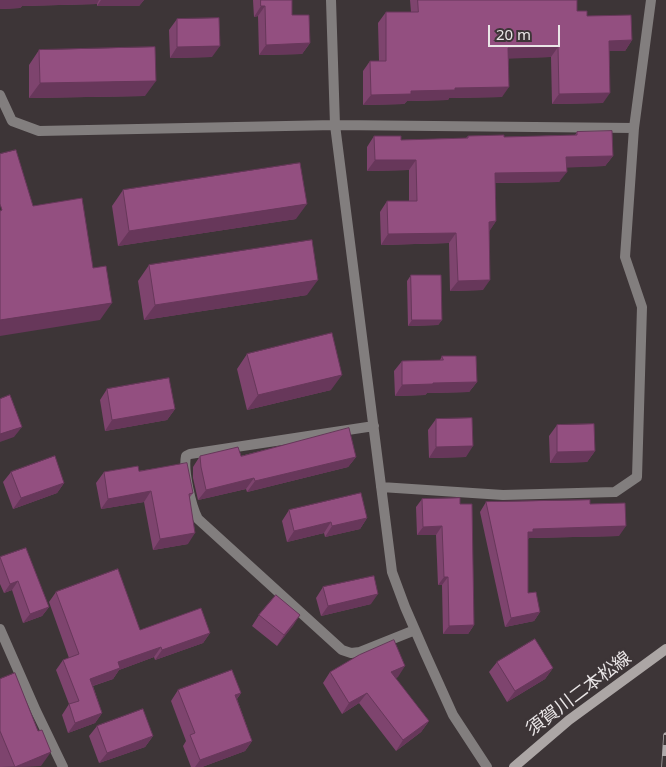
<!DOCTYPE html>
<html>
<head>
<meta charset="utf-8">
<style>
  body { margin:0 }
  #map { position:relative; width:666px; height:767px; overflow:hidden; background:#3d3537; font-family:"Noto Sans",sans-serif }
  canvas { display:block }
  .scale { position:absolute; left:488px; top:25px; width:72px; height:22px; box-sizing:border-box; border:2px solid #eae6e7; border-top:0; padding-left:6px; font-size:15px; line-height:18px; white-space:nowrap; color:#eae6e7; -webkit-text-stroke:4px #3d3537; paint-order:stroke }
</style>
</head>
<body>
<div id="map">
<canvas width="666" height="767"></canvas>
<div class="scale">20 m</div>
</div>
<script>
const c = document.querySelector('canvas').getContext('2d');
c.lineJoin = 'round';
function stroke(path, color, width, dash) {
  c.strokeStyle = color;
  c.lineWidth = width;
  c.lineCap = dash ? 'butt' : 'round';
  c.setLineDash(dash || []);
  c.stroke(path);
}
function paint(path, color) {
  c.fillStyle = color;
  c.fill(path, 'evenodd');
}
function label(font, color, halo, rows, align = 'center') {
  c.font = font + ' "Noto Sans","Noto Sans JP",sans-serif';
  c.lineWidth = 5;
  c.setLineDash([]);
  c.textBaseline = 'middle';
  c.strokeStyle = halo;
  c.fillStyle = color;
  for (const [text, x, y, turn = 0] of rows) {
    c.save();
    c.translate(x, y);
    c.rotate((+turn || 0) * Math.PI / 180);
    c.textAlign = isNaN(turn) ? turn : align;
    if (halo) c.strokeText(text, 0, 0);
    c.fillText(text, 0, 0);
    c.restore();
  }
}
stroke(new Path2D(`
  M331 0 335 125 392 572 405 607 425 653 453 715 487 767
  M0 95 12 121 39 131 335 125 634 128
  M374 426 190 454 186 456C183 470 191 506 198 519L342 650 351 653 360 652 415 630
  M381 487 503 495 615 492 637 477 642 307 625 257 634 128 651 0`), '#827e7e', 10);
stroke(new Path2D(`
  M0 629 36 711 63 767`), '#827e7e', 10);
stroke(new Path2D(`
  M514 767 569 720 666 649`), '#aca6a5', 10);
const rail = new Path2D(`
  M664 767 666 735`);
stroke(rail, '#afaaab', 5.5);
stroke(rail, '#3d3537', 4, [11]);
paint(new Path2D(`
  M0 0H144L139 6H97V4L22 6 20 8 0 9Z
  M253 0H292V15L310 43 302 54 259 55 258 16 254 17Z
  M410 0H577V11L632 40 625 51H609L603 103 552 104 551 57 509 58 502 97 449 98 448 100 407 101 404 104 363 105V71L370 61H379L378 23 386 12H411Z
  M177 19 212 57 170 58 169 30Z
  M39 50 145 96 29 98V65Z
  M577 132 613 156 605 166 567 167 559 182 495 183 496 221 489 231 483 290 450 291 449 243 381 245 380 212 387 201H409V170L367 171V147L374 136 401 140 466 138 468 136 504 137 575 135Z
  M123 190 296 219 118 246 112 206Z
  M149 265 307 295 144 320 138 281Z
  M411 275 442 320 438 325 408 326 407 281Z
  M247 354 331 390 247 410 237 369Z
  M442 356 477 382 469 392 427 393 425 395 395 396 394 371 402 361 440 360Z
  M107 389 175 409 167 420 105 431 100 400Z
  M436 419 466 457 429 458 428 430Z
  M557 425 595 451 587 462 550 463 549 436Z
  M200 456H241L356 457 348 467 247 492 246 489 198 500 193 478V467Z
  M139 471 193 493 190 497 188 544 153 550 144 502 101 509 96 483 104 472Z
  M11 472 64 483 57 493 13 509 3 482Z
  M422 499 460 504 474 625 468 634H443L442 585H438L436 535H417L416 507Z
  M486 502 590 504 619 536 529 538 528 539V593L540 612 534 621 505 627 480 512Z
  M289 510 367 518 360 529 325 537 324 533 287 542 282 521Z
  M0 557 49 607 42 616 23 623 12 590 4 593 0 584Z
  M323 587 371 604 321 616 316 598Z
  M56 592 140 630 210 633 203 643 155 660 154 657 119 670 113 679 93 686 102 713 95 723 68 733 62 715 69 704 56 670 63 660 69 658 49 602Z
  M259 615H300L277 646 252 626Z
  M497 662 553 668 545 679 507 702 489 672Z
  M330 672 398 677 395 678 429 721 421 732 396 751 359 703 342 714 323 683Z
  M0 679 41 766 0 767Z
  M178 690 241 693 237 699 252 741 245 751 202 767H191L183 746 186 741 171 701Z
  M97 726 153 736 145 747 99 763 89 736Z`), '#7e446e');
paint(new Path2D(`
  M0 0H99L97 4 22 6 20 8 0 9Z
  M101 0H144L139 6H97Z
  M261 6H265L258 16 254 17Z
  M632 40 625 51H602L609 41Z
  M310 43 302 54 259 55 266 45Z
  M220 46 212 57 170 58 177 47Z
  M558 47 551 57 501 59 508 48Z
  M156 81 145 96 29 98 40 83Z
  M509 87 502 97 449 98 448 100 407 101 404 104 363 105 371 95 411 91 455 88Z
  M610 93 603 103 552 104 559 94Z
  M613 156 605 166 559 168 566 157Z
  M375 160H416L409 170 367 171Z
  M567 172 559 182 488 183 495 173Z
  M307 204 296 219 118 246 129 231Z
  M496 221 489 232V222Z
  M456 233 449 243 381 245 388 234Z
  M318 280 307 295 144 320 155 305Z
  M490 280 483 290 450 291 458 281Z
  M112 303 100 320 0 336V320Z
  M412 320H442L438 325 408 326Z
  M342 375 331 390 247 410 258 395Z
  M477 382 469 392 427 393 425 395 395 396 402 385 433 383Z
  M175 409 167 420 105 431 112 420Z
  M22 427 14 437 0 442V434Z
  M473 446 466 457 429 458 436 447Z
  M595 451 587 462 550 463 557 452Z
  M356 457 348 467 247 492 255 481Z
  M254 478 246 489 198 500 206 490Z
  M64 483 57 493 13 509 21 498Z
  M151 491 144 502 101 509 108 499Z
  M367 518 360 529 325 537 332 526Z
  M331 522 324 533 287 542 294 531Z
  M442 526 436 535H417L423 527Z
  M626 526 619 536 529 538 526 541 528 532 533 529Z
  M195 533 188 544 153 550 160 539Z
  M444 577H448L442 585H438Z
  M18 581 12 590 4 593 10 584Z
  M378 594 371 604 321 616 328 606Z
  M49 607 42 616 23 623 30 614Z
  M540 612 534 621 505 627 511 618Z
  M300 615 293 626 277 646 284 635Z
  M474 625 468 634H443L449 626Z
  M210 633 203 643 155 660 162 650Z
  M161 647 154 657 119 670 113 679 83 689 90 679 118 662Z
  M405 666 398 677 384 683 391 672Z
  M553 668 545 679 507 702 515 691Z
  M241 693 233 704 235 695Z
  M367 693 359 703 342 714 349 703Z
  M102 713 95 723 68 733 75 723Z
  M429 721 421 732 396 751 403 740Z
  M153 736 145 747 99 763 107 753Z
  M252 741 245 751 202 767H195L200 760Z
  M51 752 41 766 15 767Z`), '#67375a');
const building = new Path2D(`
  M261 0H292V15H309L310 43 266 45 265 6H261Z
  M418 0H577V11H587V16L631 15 632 40 609 41 610 93 559 94 558 47 508 48 509 87 455 88V90L411 91V94L371 95 370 61H386V12H418Z
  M219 18 220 46 177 47V19Z
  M155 47 156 81 40 83 39 50Z
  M612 131 613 156 566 157 567 172 495 173 496 221 489 222 490 280 458 281 456 233 388 234 387 201H417L416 160H375L374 136H401V140L468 138V136L504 135V137L577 135V132Z
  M16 150 33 206 82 198 93 268 106 266 112 303 0 320V211L2 210 0 204V154Z
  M300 163 307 204 129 231 123 190Z
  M312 240 318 280 155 305 149 265Z
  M411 275H441L442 320H412Z
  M332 333 342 375 258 395 247 354Z
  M442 356H476L477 382 433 383V384L402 385V361L443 360Z
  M169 378 175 409 112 420 107 389Z
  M10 395 22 427 0 434V399Z
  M472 418 473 446 436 447V419Z
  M594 424 595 451 557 452V425Z
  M349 428 356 457 255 481 254 478 206 490 201 467 200 456 238 447 241 456Z
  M55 456 64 483 21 498 11 472Z
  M187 463 193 493 189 494 195 533 160 539 151 491 108 499 104 472 138 466 139 471Z
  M361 493 367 518 332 526 331 522 294 531 289 510Z
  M460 498V504H472L474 625 449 626 448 577H444L442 526 423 527 422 499Z
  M590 500V504L625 503 626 526 533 529V532H528V593L536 592 540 612 511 618 486 502Z
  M26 548 49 607 30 614 18 581 10 584 0 557Z
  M118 569 140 630 201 608 210 633 162 650 161 647 118 662 120 668 90 679 102 713 75 723 69 704 79 701 63 660 79 654 56 592Z
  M374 576 378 594 328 606 323 587Z
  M276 595 300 615 284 635 259 615Z
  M535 639 553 668 515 691 497 662Z
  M394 640 405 666 391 672 429 721 403 740 367 693 349 703 330 672 359 655Z
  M232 670 241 693 235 695 252 741 200 760 190 735 195 733 178 690Z
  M15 673 38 731 42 730 51 752 15 767 0 731V679Z
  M143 709 153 736 107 753 97 726Z`);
paint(building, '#934f80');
stroke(building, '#67375a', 1);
label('18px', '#eae6e7', '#3d3537', [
  ["須賀川二本松線",579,694,-37]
]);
</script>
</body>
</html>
